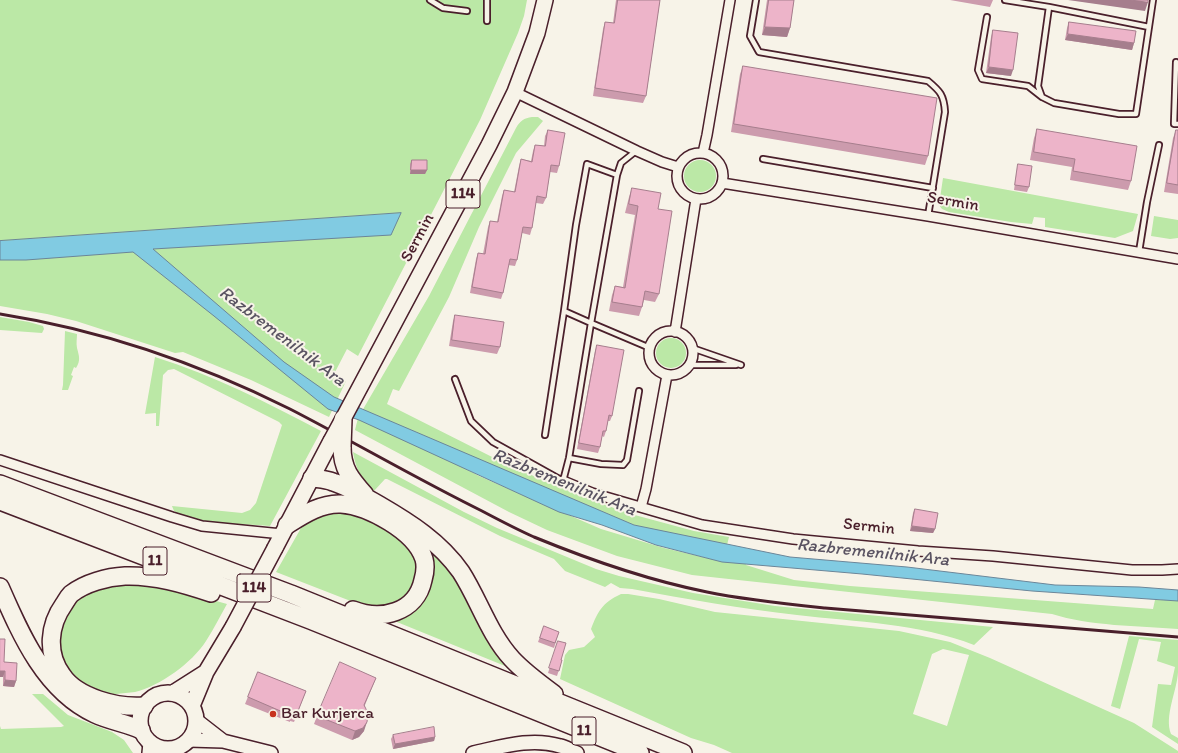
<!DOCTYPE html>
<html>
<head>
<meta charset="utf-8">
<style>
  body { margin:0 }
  canvas { display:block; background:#f7f3e8 }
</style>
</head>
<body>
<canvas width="1178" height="753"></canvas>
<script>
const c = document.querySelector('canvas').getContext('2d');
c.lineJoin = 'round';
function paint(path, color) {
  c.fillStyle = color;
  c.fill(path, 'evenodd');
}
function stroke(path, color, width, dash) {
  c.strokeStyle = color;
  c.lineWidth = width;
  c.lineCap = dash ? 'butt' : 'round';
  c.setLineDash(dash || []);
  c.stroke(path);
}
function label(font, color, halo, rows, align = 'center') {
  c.font = font + ' Itim,sans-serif';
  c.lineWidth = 4;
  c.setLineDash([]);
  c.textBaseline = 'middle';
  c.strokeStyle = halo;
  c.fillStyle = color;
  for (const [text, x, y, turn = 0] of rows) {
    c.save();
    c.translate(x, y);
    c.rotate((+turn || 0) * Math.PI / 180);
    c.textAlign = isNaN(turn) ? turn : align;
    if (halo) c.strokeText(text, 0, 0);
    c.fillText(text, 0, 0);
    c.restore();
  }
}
paint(new Path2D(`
  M0 0H527L524 16 518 33 480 120 358 356 347 349 333 376C337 382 339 383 346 381L329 417 251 380 183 352 175 353 76 321 47 314 0 306Z
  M532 117H538L543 121 516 153 479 227 449 297 399 391 393 389 387 404 508 465 583 497 631 514 694 531 729 537 726 549 658 535 468 457 434 440 362 411 429 296 516 128C520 121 524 118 532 117Z
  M684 176a16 16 0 1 1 32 0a16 16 0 1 1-32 0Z
  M943 178 1138 214 1133 231 1115 238 1045 227V218L1034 217 1032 224 1011 222 949 212 942 209 939 205Z
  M1154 216 1178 220V238L1170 239 1151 236Z
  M0 317 29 322 43 326 44 329 42 333 0 330Z
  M65 331 77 334C77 338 76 343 77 348 79 356 81 360 76 368L74 367 71 375 73 376 68 390H62L63 385Z
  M656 353a15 15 0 1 1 30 0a15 15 0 1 1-30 0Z
  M155 357C213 375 268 403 321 431L270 526C236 522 206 530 174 511L172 506 242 513 250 510 256 503 282 425 279 422 174 369 168 370 163 375 159 426H156V413L145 414Z
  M358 418 427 448 479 476 601 529 664 548 711 559 745 561 746 565 794 580 850 586 1153 609 1155 600H1178V629C1139 626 1089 626 1052 614L692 575 617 556 547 530 509 512 355 430Z
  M353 452 464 512 497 528 596 569 619 576 693 593 775 606 993 627 974 645C918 623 857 622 797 615 742 609 687 599 632 589L620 588 611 583 605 587 565 571 554 559 500 536 387 479H385L374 491C361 479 356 470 353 452Z
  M338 510 386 528 406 542 416 560 417 573 410 591 399 602 386 607H366L276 572 305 521Z
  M422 540 451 567 510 668 392 620 426 596Z
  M112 584H155L227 604C220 616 214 629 206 641 192 663 160 686 135 692 129 693 122 693 116 694L114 698 77 684 58 654V624L65 609 83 592Z
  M621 594H628L659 599 715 612 899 631 950 642 990 658 1134 723 1178 751V753H732L714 745 691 738 560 679 565 655 569 650 584 647 595 637 591 629C598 611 602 603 621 594ZM943 649 969 655 947 726 913 714 932 654Z
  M1129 636 1178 640C1178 651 1178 661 1178 672 1177 691 1164 716 1171 734L1178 738V744L1152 727 1158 684 1171 685 1175 667 1157 661 1161 642 1139 639 1120 709 1111 706Z
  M32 694H43L68 715 112 732 124 740 133 753H0V726L1 729 61 727 64 726Z`), '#bbe8a6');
const water = new Path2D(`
  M401 213 391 235 153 249 284 362 334 397 634 525 790 557 907 567 1055 585 1139 587 1178 590V601L1032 591 862 574 722 562 656 545 602 525 559 512 359 420 328 409 214 316 133 252 26 260H0V241Z`);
paint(water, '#81cbe2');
stroke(water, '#6b8699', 1);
const lane = new Path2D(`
  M430 0 443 8 467 11
  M756 0 750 36 759 52 928 81C940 91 944 95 945 112L928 216
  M1005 0 1049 7
  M987 17 978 70 982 79 1028 86 1042 97
  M487 21V0
  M1149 27 1049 7 1038 86 1042 97 1054 103 1119 114H1136L1153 0
  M1176 62 1174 124H1178
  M636 151 621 163 617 175 591 323 650 348
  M763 159 933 188
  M1139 252 1147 202 1159 145
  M692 348 741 365
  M689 365H736
  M455 379 471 421 493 442 563 481 569 458 591 323 564 311 576 225 587 164 617 175
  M545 435 564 311
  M569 458 601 464 623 465 627 460 639 391`);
const street = new Path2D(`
  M515 92 637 151 662 162 678 167
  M677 176a23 23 0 1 1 46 0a23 23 0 1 1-46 0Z
  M703 153 707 135 730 0
  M722 183 928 216 1178 259
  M649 353a22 22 0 1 1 44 0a22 22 0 1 1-44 0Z
  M675 332 696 199
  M0 460 172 517 202 526 282 534
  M563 481 592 493 702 525 793 539 918 551 993 556 1132 570H1162L1178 569
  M641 507 646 489 667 375`);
const secondary = new Path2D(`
  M196 720 223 741
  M189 740 223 741 271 753
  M149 753 150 743
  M171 753 175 749
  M473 753C501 747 531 737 560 746 566 747 571 751 577 753`);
const primary = new Path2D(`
  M343 419 489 145 515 92 537 33 545 0
  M275 548 331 441
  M140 721a28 28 0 1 1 56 0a28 28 0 1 1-56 0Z
  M173 693 206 672
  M192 706 206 672 233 627`);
const highway = new Path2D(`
  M342 447C342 469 351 479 365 495
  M312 478C319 479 326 479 333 482 349 487 365 497 379 505 410 523 440 542 461 572 479 600 489 634 512 659 524 672 539 683 554 694
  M0 484 291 594 683 753
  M0 501 310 620 640 753
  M287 525C303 515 321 503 341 504 368 506 415 531 424 559 426 566 425 573 423 580 416 613 381 621 353 610
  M0 587C21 635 45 691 95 714 110 721 126 723 141 730
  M144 706C118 708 77 698 62 675 46 653 49 625 64 604 66 601 68 597 71 594 85 583 107 577 125 576 154 575 184 584 211 593`);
stroke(lane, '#4a1f2b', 8);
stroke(street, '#4a1f2b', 12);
stroke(secondary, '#4a1f2b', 16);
stroke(primary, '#4a1f2b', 18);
stroke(highway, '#4a1f2b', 20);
stroke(lane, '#f7f3e8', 4.5);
stroke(street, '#f7f3e8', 9);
stroke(secondary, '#f7f3e8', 13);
stroke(primary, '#f7f3e8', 15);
stroke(highway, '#f7f3e8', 17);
stroke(new Path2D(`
  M0 314C101 330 198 363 290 409 354 442 417 479 482 511 499 520 516 529 534 537 590 560 647 580 707 592 746 600 786 604 825 608L1178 637`), '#4a1f2b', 3);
const primaryBridge = new Path2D(`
  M331 441 343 419
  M233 627 275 548`);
const highwayBridge = new Path2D(`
  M342 447 343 419`);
stroke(primaryBridge, '#4a1f2b', 18, []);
stroke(highwayBridge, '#4a1f2b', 20, []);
stroke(primaryBridge, '#f7f3e8', 15);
stroke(highwayBridge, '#f7f3e8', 17);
paint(new Path2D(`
  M616 0H660L646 96 643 103 593 96 603 29 605 22 613 23Z
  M767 0H794L790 28 787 37 762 35Z
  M950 0H993L990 7Z
  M1069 22 1134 43 1132 50 1065 40 1067 28Z
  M993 30 1011 76 986 73 991 37Z
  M743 66 928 156 925 165 731 132 740 74Z
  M1037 129 1131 181 1128 190 1070 180 1072 167 1030 160 1034 138Z
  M548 130 559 166 557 173 550 172 546 198 543 204 536 203 532 228 530 235 522 233 517 260 515 266 508 265 503 293 501 299 470 293 476 259 478 253 483 254 488 227 490 221 497 222 502 196 504 190 514 192 519 166 521 159 531 161 533 151 535 145 544 146 545 136Z
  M1176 130H1178V194L1164 192 1173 138Z
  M412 160 427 170 425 174H410V164Z
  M1018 164 1029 187 1027 192 1014 190 1017 169Z
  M632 188 658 209 659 294 655 302 644 300 642 307 639 316 609 311 612 295 615 286 623 287 635 215 625 213 629 197Z
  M455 315 500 347 497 354 449 346 453 321Z
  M597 345 612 416 610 421H608L606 431 604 437 602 436 600 447 598 453 577 449 595 351Z
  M915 509 935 529 933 533 910 531 913 513Z
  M544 626 559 632 554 648 538 642Z
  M0 639 4 662 16 681 14 687 3 686V677H0Z
  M558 641 561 660H562L557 676 548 673Z
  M258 672 306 691 294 722 290 721V722L245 704Z
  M376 678 365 705 364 731 359 737 352 740 314 724 317 716Z
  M393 735 435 737 434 741 393 749 391 739Z`), '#cc9bad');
paint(new Path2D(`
  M1068 0H1131L1148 2 1145 11Z
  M765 27 790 28 787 37 762 35Z
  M1068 34 1134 43 1132 50 1065 40Z
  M989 67 1013 70 1011 76 986 73Z
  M411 170H427L425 174H410Z
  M912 526 935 529 933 533 910 531Z
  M0 671H5L3 677H0Z
  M5 680 16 681 14 687 3 686Z
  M367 722 364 731 359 737 352 740 355 731Z
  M435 737 434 741 393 749 395 744Z`), '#a67e8d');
const building = new Path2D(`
  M618 0H660L646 96 595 88 605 22 614 23Z
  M769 0H794L790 28 765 27Z
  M1131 0H1148V2Z
  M1069 22 1136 31 1134 43 1068 34Z
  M993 30 1018 33 1013 70 989 67Z
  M743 66 937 98 928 156 734 124Z
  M1037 129 1137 146 1131 181 1073 171 1075 159 1034 152Z
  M548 130 565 133 559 166 551 165 546 198 537 196 532 228 523 227 517 260 510 259 503 293 472 287 478 253 485 254 490 221 498 222 504 190 515 192 521 159 532 162 535 145 545 146Z
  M1176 130H1178V185L1167 183Z
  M412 160H427V170H411Z
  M1018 164 1032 166 1029 187 1015 185Z
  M632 188 661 193 658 209 672 211 659 294 645 291 642 307 612 302 615 286 625 288 638 206 629 204Z
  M455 315 504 322 500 347 452 340Z
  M597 345 624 350 612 416 609 415 606 431H603L600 447 579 443Z
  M915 509 938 513 935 529 912 526Z
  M544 626 559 632 555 643 540 638Z
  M0 639H5L4 662 17 663 16 681 5 680V671H0Z
  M558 641 566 643 561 660H562L559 671 549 668Z
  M340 662 376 678 364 705 368 713 367 722 363 728 355 731 317 716Z
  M258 672 306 691 296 716 293 714 292 716 248 697Z
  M434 727 435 737 395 744 393 735Z`);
paint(building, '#edb4c9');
stroke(building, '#a67e8d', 1);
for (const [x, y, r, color] of [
  [273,714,4,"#c8321e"]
]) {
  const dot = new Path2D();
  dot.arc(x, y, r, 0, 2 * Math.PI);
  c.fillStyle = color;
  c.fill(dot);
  stroke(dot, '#f7f3e8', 1.5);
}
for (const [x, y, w] of [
  [463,194,34],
  [155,561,24],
  [254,588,34],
  [584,731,24]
]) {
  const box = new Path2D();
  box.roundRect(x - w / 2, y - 14, w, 28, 3);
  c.fillStyle = '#f7f3e8';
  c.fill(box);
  stroke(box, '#4a1f2b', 1);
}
label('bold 16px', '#4a1f2b', null, [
  ["114",463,194],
  ["11",155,561],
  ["114",254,588],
  ["11",584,731]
]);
label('17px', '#4a1f2b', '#f7f3e8', [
  ["Sermin",953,202,10],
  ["Sermin",418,238,-62],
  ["Sermin",869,527,6]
]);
label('17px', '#4a1f2b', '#f7f3e8', [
  ["Bar Kurjerca",281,714]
], 'left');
label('italic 18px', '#5a5362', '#f7f3e8', [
  ["Razbremenilnik Ara",282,337,37],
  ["Razbremenilnik Ara",564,483,22],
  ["Razbremenilnik Ara",873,553,6]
]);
</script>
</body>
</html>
